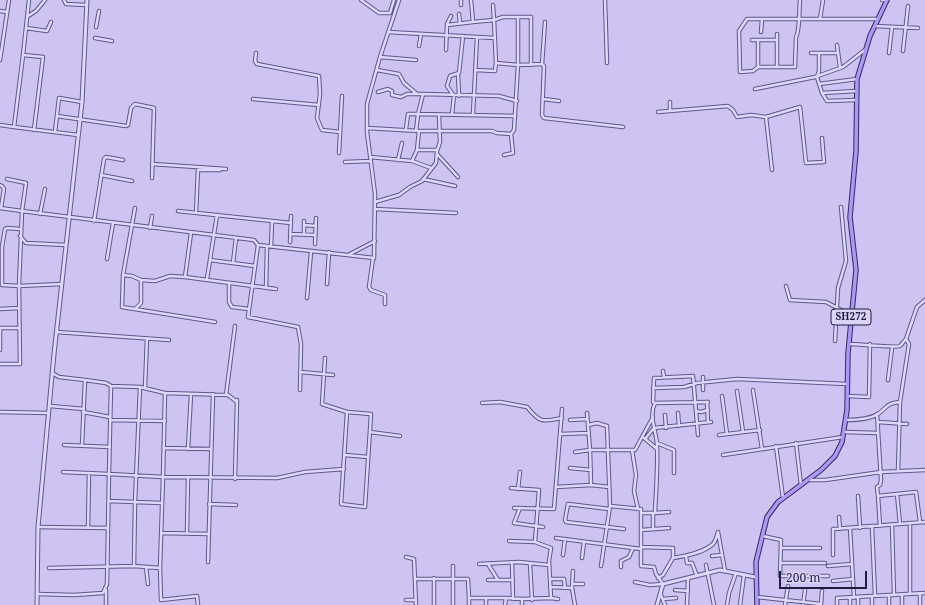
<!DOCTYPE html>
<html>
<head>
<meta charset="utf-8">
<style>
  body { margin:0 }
  #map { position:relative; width:925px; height:605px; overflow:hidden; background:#cec3f2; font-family:"Noto Serif",serif }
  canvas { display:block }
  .scale { position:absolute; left:779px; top:571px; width:88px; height:18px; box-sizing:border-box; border:2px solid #1e1d3d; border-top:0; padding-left:5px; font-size:12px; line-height:14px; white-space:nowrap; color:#1e1d3d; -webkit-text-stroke:3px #dcd3f9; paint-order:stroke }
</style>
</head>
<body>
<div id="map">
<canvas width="925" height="605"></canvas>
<div class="scale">200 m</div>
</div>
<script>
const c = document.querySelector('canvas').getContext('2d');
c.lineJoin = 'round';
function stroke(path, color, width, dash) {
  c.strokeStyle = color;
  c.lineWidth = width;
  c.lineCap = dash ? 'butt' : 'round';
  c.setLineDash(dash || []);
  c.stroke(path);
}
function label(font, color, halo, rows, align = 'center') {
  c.font = font + ' "Noto Serif",serif';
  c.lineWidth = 3;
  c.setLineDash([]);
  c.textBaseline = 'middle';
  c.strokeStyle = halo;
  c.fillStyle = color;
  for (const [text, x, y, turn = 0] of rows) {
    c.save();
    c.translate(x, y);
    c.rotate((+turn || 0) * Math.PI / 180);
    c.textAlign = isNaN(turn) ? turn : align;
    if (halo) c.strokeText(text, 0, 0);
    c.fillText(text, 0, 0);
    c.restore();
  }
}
const minor = new Path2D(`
  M64 0 66 4 86 5
  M361 0 379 13H390L394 0
  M461 0V5
  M605 0 607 63
  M800 0C799 9 800 31 796 37L795 67H758L753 71 740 72 739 31 747 19C790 19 834 19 878 19
  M882 0H887
  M493 5 494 20 503 17H531V65
  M0 11 7 12
  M459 14 460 23
  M28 16 36 11 45 0
  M518 18V65L542 64 544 66 542 115 544 118 623 127
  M820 19 823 0
  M447 24 451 16
  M875 26 918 28
  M96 27 99 11
  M26 28 47 31 51 22
  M388 32 495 38
  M761 32 762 19
  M95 38 112 41
  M752 40H777
  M837 45 840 67
  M419 46 421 34
  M446 50 447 25 473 22
  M903 51 908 6
  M256 53 255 61 257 64 319 76 320 94 317 118 322 130 340 132
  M811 53H837
  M889 53 892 27
  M819 54V71L817 77 822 93 857 91
  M23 55 29 0
  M380 57 416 60
  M0 60 9 0
  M542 64 545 22
  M758 67V40
  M777 67V34
  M377 70 399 74 404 83 417 94
  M476 70 495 71 496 63
  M458 74 459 96
  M819 84 857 79
  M755 89 815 77 843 67 866 49
  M378 92 388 89 392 91V95L401 97 407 94H423
  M822 93 827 101 856 100
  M253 99 319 105
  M543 99 559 101
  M670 102V111
  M658 112 728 106 733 110 737 117 751 115 766 117
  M452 114 454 96 447 86 450 76 459 73 463 36
  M473 114 477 37
  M57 116 126 126 128 125 131 108 135 104 154 108 152 178
  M0 125 14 127 23 55 43 57 34 130
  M14 127 78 135
  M367 128 419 131H492L497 133 511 134 514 130 518 65 496 63 494 20 473 22 471 0
  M406 129 408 114H418L423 94 499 96 517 101
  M416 131 418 114 515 116
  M55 132 59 98 82 102
  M417 150H437
  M339 153 342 96
  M437 154 458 177
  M504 155 513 153 511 134
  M370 157 412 161 431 168
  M398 160 402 143
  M412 161 417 150 419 131
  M345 162 370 161
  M152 164 226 169
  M772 170 766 117 800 107 806 163 824 162 822 138
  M101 175 132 181
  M423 179 455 186
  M0 185 2 186 4 189 1 208
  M375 202 399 195 410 187 422 181 436 163 437 151 440 142 439 115
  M0 208 22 211 26 183 7 179
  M135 208 123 275 122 307 215 322
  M375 209 456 213
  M178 211 291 223
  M196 213 198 170H220
  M40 214 45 189
  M94 221 104 159 106 157 123 160
  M304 225 316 226
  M150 228 152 216
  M20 229 7 228 5 229 2 247V285L19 286 22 211 254 240 258 245 248 317 298 327 301 344 300 390
  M191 233 185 277 276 289
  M290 234 314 235
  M304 235V221
  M20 236 26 243 66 245
  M290 242 291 216
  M315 244 316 218
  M258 245 374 258 375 194 367 132V104L380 57 399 0
  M271 247 272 222
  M350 254 375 241
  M373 258 369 287 371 290 385 295V304
  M107 259 113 223
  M210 260 255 266
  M233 263 236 238
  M123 275 132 276 141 280 155 281 170 276 185 277
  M207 279 217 215
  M229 284V302L232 307 249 309
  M327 284 329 252
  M786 286 790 300 826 302 843 311H852
  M266 288 267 246
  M307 298 311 252
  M136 308 141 303V280
  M0 309 19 308
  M0 328H19
  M57 332 169 340
  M835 341 838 288 846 261 841 207
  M849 344C857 344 897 348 900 346 902 344 904 341 906 339
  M0 350V328
  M325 358 322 404 347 412 371 414 365 507 341 504 347 412
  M0 364H20L19 286 62 284
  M663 371 664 377
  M301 372 333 375
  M52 373 59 377 85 380
  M703 377V390
  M888 380 892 348
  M111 386 140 387 165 393 228 395 237 402
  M140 387 135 502 162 503
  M145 388 147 338
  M653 388 684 387 697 383 737 379 847 384
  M753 390 762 449
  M737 391 743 432
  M226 395 235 326
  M722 396 727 434
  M847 396 869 397 870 344
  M707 402 708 422
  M482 403 500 402 527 407C540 423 542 422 562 418
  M655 403 653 402 654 378 693 376 698 435
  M655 403 708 402
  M50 406 84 409
  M696 411 701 412 708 410
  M0 412 49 413
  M83 412 110 417
  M678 413 679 426
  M877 414 881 480 880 485 877 487 878 496 916 492 920 522
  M665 415 666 428
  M110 420 165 421
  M570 420 587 419
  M846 420C855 420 870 419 878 414 889 406 885 404 900 402L909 344 906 339 917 307 925 300
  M878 422 907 424
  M588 425 597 423 607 426 610 506 601 566
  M370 432 400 436
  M844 432 878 433
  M561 434 588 433
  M719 435 760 430
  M644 438 657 449
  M645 439 654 428 711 422
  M657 443 674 450V473
  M796 443 801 485
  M64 445 110 447
  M82 445 85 380 106 383 111 386 109 474 163 477 165 393
  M776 446 783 498
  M164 448 211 449
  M188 449 191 394
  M632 450 636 475 634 491 638 509
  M575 452 590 450 587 413
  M345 455 368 457
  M723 455 843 437
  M570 468 591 470
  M898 471 900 402
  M235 479 237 400
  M810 480H825L881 472 925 470
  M591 485 609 487
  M556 487 591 485 590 450H635L653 417
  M511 488 539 490 535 542
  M518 489 520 472
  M897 494 900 524
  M858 496 860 528
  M878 496 880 526
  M209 504 236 505
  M610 506 641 509V566L654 567 656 574 663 584
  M514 508 554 509 562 409
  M520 508 514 523 543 527
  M609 509 568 504 565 520 566 522 624 529
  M641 513H655C656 490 658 468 657 446 657 432 648 417 655 403
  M653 513V529
  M655 513 669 512
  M839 517 840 529
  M892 525 894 595
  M872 526 875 596
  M38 527 108 528
  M88 528 89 473
  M850 528 854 598
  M641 530 669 528
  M718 532 725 571
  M161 533 209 534
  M187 533 188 477
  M763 536 781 540 780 576H828
  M556 538 641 549
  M509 541 535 542 551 548 549 561 551 598 522 599
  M641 547 673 548V558
  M782 548H820
  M563 555 565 539
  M833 555V529L925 522
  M686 556 687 563H692L697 576
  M712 556 722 555
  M406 557 414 559 416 605
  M582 558 584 542
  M208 562 213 394
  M512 562 513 599
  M781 563H825
  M479 564 519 562 549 565
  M488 564 498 580
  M530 564 532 600
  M706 565 714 605
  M134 566 160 568 163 477 277 478 305 472 344 469
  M453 566V605
  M828 566 852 564
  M146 567 148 584
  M621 567V561L629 557 633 548
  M49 568 134 566 135 502 109 501
  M160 568 161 600 197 596 198 605
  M573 571 572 588 575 605
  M434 578V605
  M658 578 663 575 673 558C686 556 703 553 713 544 716 541 717 535 718 532
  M415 579H468L469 598H506
  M550 579H564L565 588
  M488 580H513
  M833 581 853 579
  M635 582 650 585 663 584
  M572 584H583
  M550 587 572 588
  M106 590V605
  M675 590 688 591
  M37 594 74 595 103 593 107 584 109 474 63 472
  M910 594V523
  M920 594V605
  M661 595 665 605
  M902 595V605
  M889 596V605
  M757 597 821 604 822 591
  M858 597V605
  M872 597V605
  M469 598V605
  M486 598V605
  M551 598 558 599
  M850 598V605
  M663 599 676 598
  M406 600H416
  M505 605 506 598 522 599V605
  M687 605 688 579
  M727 605 729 593 736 573
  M740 605 744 575
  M785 605 788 586
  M803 605 805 590
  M837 605V598L925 593`);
const tertiary = new Path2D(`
  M37 605 38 527 54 354 82 102 87 0
  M657 605 663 584 720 570 755 577`);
const primary = new Path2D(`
  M757 605 756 562 767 517 778 502 821 470 835 456 842 442 847 410 848 353 856 270 850 217 856 151 857 79 870 36 887 0`);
stroke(minor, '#5b588e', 4.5);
stroke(tertiary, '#5b588e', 5);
stroke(primary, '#2c2c5c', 5.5);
stroke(minor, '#e0d7fc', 2.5);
stroke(tertiary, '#e0d7fc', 3);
stroke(primary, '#ae97f8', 3.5);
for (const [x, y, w] of [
  [851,317,40]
]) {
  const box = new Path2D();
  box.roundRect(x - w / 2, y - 8, w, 16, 3);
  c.fillStyle = '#dcd3f9';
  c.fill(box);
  stroke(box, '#1e1d3d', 1);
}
label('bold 10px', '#1e1d3d', null, [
  ["SH272",851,317]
]);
</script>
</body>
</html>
